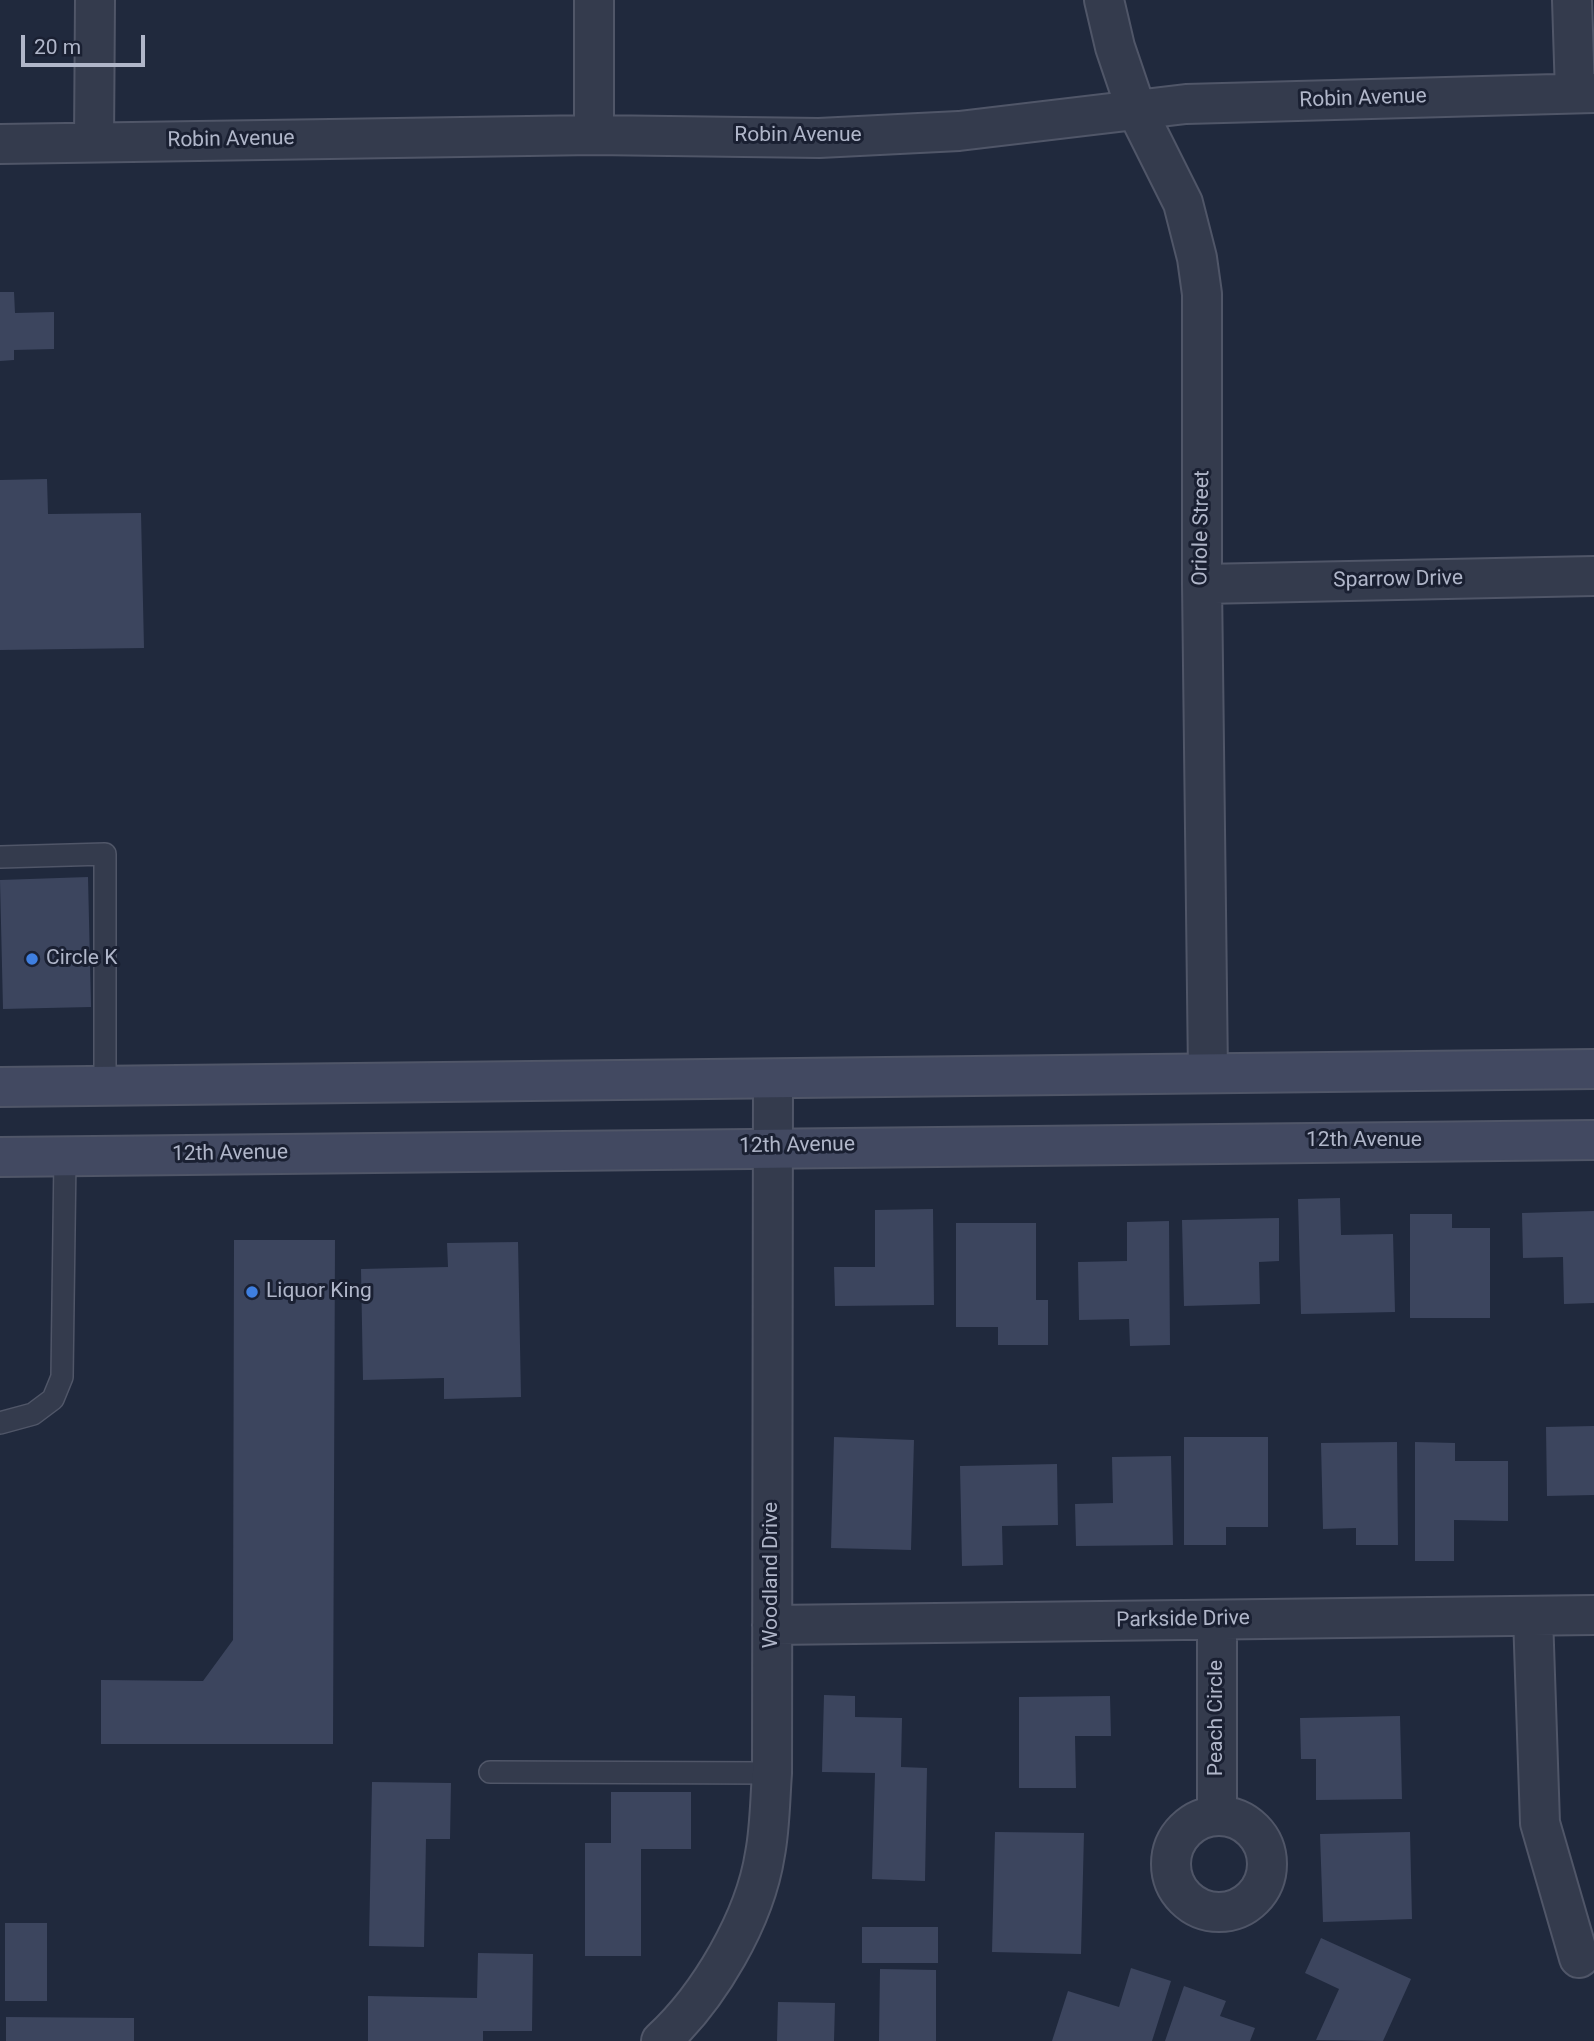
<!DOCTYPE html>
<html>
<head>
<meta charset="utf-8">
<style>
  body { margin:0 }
  #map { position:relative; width:1594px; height:2041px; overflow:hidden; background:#20293d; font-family:Roboto,sans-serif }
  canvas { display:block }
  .scale { position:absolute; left:21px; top:35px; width:124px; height:32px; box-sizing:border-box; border:4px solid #b0b6c9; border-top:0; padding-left:9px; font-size:21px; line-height:24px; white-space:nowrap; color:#b0b6c9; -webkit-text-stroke:5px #1a2032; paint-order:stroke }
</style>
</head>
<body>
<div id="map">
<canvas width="1594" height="2041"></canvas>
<div class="scale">20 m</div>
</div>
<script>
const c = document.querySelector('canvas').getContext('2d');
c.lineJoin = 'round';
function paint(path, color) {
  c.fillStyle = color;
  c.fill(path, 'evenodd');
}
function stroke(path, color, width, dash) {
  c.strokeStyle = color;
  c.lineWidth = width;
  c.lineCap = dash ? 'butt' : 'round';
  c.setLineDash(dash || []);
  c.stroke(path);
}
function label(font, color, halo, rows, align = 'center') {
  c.font = font + ' Roboto,sans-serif';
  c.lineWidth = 6;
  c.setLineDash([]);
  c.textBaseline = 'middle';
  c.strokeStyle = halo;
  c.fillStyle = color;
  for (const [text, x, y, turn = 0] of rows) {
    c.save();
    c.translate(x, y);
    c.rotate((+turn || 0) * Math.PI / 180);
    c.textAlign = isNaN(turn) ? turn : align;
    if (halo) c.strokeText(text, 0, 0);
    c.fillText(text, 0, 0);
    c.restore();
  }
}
paint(new Path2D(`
  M0 292H14L15 313 54 312V349L14 350V360L0 361Z
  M47 479 48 514 141 513 144 648 0 650V480Z
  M88 877 91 1007 3 1009 0 880Z
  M1340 1198 1341 1235 1393 1234 1395 1312 1301 1314 1298 1199Z
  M933 1209 934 1305 835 1306 834 1267H875V1210Z
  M1594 1211V1303L1564 1304 1563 1257 1523 1258 1522 1213Z
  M1410 1214H1452V1228H1490V1318H1410Z
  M1279 1218V1261L1259 1262 1260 1304 1184 1306 1182 1220Z
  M1169 1221 1170 1345 1130 1346 1129 1319 1079 1320 1078 1262 1127 1261V1222Z
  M956 1223H1036V1300H1048V1345H998V1327H956Z
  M234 1240H335L333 1744H101V1680L203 1681 233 1640Z
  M518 1242 521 1397 444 1399V1378L363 1380 361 1269 448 1267 447 1243Z
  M1594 1426V1495L1547 1496 1546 1427Z
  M834 1437 914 1440 911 1550 831 1548Z
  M1184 1437H1268V1527H1226V1545H1184Z
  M1397 1442 1398 1545H1356V1528L1323 1529 1321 1443Z
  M1415 1442 1455 1443V1461H1508V1521L1454 1520V1561H1415Z
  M1171 1456 1173 1545 1076 1546 1075 1504 1113 1503 1112 1457Z
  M1057 1464 1058 1525 1002 1526 1003 1565 962 1566 960 1466Z
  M824 1695 855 1696V1717L902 1718 901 1767 927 1768 925 1881 872 1879 875 1773 822 1772Z
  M1110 1696 1111 1736H1075L1076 1788H1019V1697Z
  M1400 1716 1402 1799 1316 1800V1759H1301L1300 1718Z
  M372 1782 451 1783 450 1839H426L424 1947 369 1946Z
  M611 1792H691V1849H641V1956H585V1843H611Z
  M995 1832 1084 1833 1081 1954 992 1952Z
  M1410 1832 1412 1919 1323 1922 1320 1834Z
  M5 1923H47V2001H5Z
  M862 1927H938V1963H862Z
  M1321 1938 1411 1979 1383 2041 1316 2040 1339 1989 1305 1973Z
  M478 1953 533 1954 532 2031H483V2041H368V1996L477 1998Z
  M1131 1968 1171 1981 1152 2041H1052L1068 1991 1119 2007Z
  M880 1969 936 1970V2041H879Z
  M1184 1986 1226 2001 1220 2016 1255 2028 1250 2041H1165Z
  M778 2002 835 2003 834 2041H777Z
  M6 2017 134 2018V2041H6Z`), '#3c455e');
const lane = new Path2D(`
  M0 857 105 854V1086
  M0 1423 33 1414 53 1399 62 1377 65 1157
  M490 1772 772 1773`);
const street = new Path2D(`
  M1104 0 1115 47 1136 109 1183 203 1197 258 1202 294V584L1208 1073
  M1572 0 1575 93
  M594 135V0
  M94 142 95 0
  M0 144 594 135 819 138 959 131 1186 104 1594 93
  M1202 584 1594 576
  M1533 1616 1540 1823 1579 1958
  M1217 1620V1816
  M772 1625 1594 1615
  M1171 1864a48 48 0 1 1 96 0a48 48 0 1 1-96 0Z
  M661 2041C709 1997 755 1919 765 1854 770 1828 770 1800 772 1773L773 1079`);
const secondary = new Path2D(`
  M0 1087 1594 1069
  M0 1157 1594 1140`);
stroke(lane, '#505668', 24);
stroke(street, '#505668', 42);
stroke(secondary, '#505668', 42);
stroke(lane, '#343b4d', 21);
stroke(street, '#343b4d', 38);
stroke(secondary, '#424961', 38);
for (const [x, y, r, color] of [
  [32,959,7,"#3f7fe0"],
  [252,1292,7,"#3f7fe0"]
]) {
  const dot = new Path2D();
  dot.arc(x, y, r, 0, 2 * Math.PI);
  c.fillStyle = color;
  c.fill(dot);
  stroke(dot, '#1a2032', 2.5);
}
label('21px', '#b0b6c9', '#1a2032', [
  ["Robin Avenue",1363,99,-2],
  ["Robin Avenue",798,136],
  ["Robin Avenue",231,140,-1],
  ["Oriole Street",1202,528,-89],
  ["Sparrow Drive",1398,580,-1],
  ["12th Avenue",1364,1141],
  ["12th Avenue",797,1146,-1],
  ["12th Avenue",230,1154,-1],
  ["Woodland Drive",772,1575,-90],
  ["Parkside Drive",1183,1620,-1],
  ["Peach Circle",1217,1718,-90]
]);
label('21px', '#b0b6c9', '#1a2032', [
  ["Circle K",46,959],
  ["Liquor King",266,1292]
], 'left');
</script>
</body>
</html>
